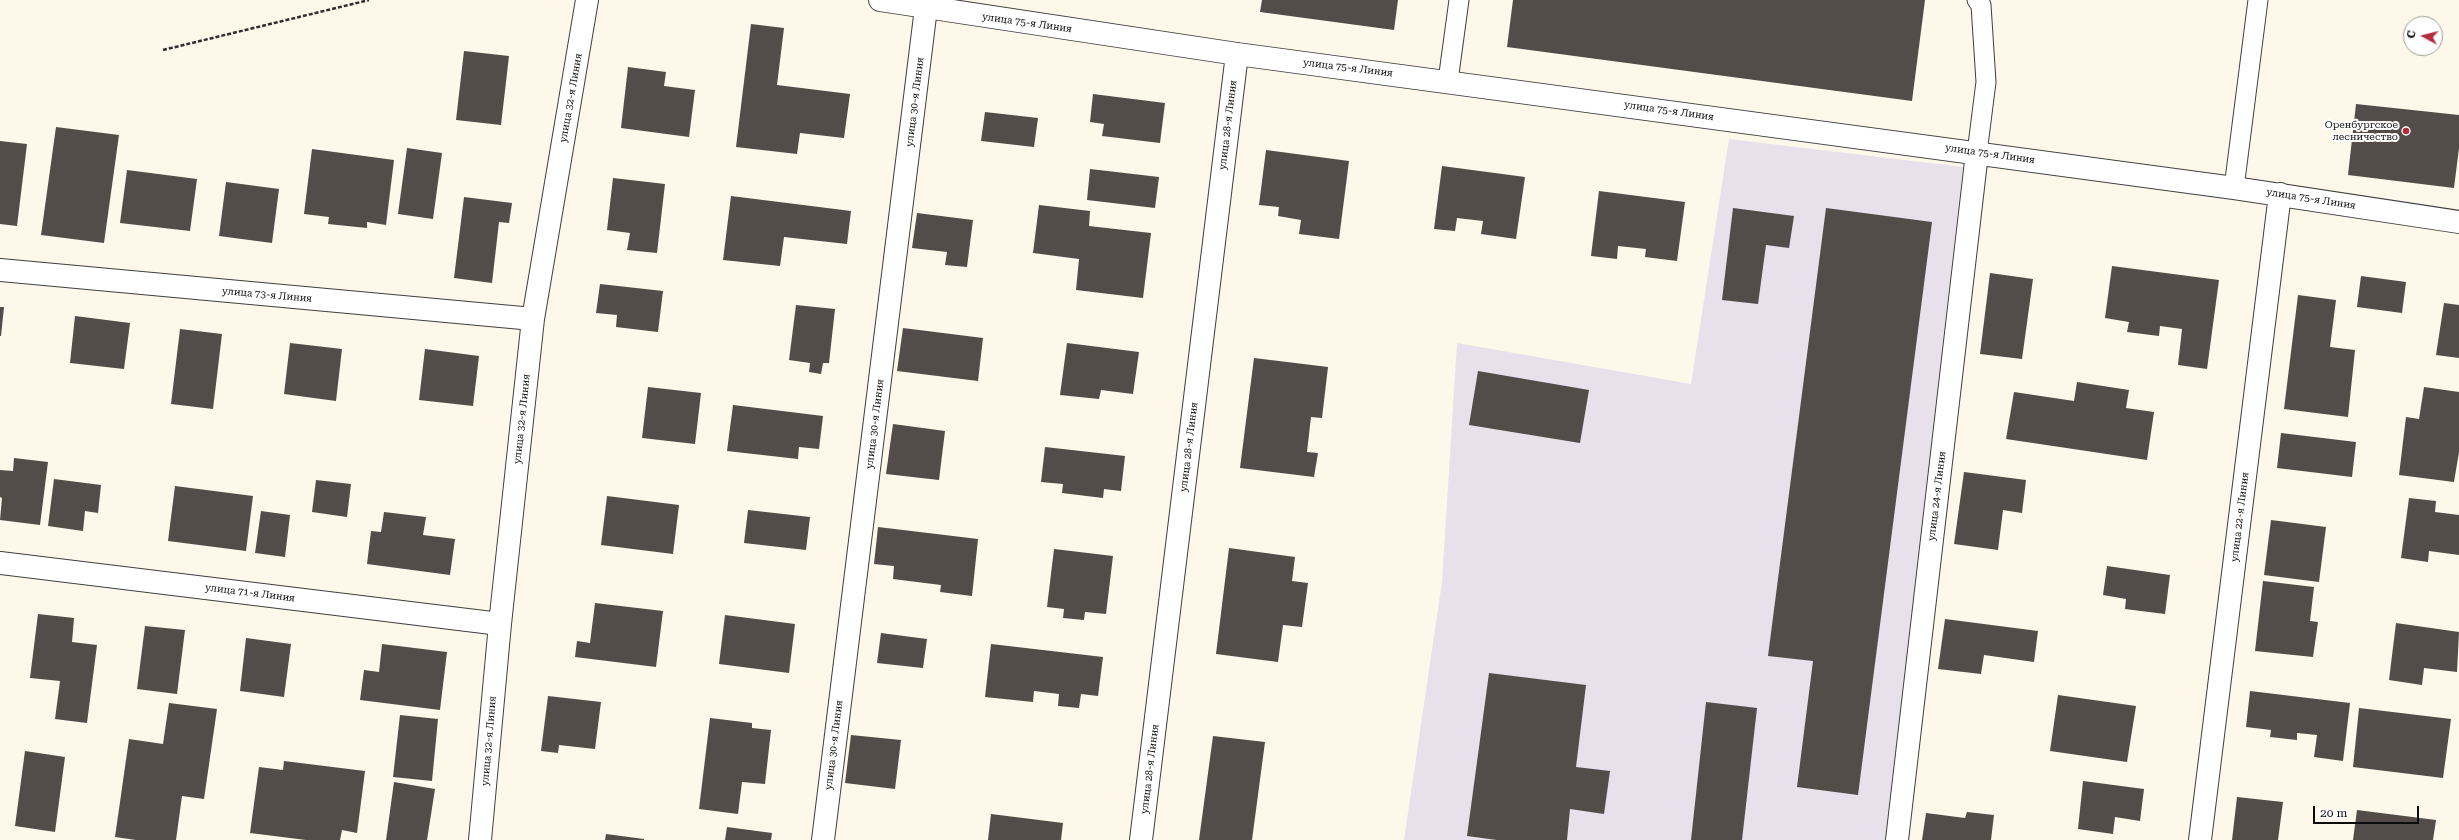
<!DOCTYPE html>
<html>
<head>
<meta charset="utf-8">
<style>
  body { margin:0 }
  #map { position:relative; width:2459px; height:840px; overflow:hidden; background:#fef8eb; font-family:"Roboto Serif",serif }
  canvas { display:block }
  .north { position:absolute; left:2403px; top:16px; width:40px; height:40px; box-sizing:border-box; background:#fff; border:1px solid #9e9e9e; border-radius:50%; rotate:277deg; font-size:11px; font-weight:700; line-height:16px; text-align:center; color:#0c0c0c }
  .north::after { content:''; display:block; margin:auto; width:14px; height:18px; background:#b32c41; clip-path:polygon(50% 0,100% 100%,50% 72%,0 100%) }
  .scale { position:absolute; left:2313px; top:806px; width:106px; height:18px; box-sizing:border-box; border:2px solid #0c0c0c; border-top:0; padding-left:5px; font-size:12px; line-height:14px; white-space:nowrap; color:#0c0c0c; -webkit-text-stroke:3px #fff; paint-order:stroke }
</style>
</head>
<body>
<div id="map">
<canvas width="2459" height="840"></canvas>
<div class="north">С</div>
<div class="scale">20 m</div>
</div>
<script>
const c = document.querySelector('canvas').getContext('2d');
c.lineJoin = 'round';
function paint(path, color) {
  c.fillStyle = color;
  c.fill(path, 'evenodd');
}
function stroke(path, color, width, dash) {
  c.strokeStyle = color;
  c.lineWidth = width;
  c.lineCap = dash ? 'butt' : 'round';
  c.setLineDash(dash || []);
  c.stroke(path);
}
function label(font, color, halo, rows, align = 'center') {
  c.font = font + ' "Roboto Serif",serif';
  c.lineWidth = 4;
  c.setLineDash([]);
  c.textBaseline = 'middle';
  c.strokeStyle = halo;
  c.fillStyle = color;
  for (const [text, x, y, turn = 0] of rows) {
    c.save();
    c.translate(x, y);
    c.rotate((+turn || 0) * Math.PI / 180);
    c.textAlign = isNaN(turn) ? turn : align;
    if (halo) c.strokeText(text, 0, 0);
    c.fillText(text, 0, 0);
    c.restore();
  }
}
paint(new Path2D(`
  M1729 139 1963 167 1885 840H1404L1442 582 1457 343 1691 384Z`), '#e8e0ea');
paint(new Path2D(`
  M1262 0H1398L1394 30 1260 12Z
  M1513 0H1925L1912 101 1507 47Z
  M751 24 784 28 777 85 850 94 844 138 800 133 797 154 736 147Z
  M464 51 509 56 501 125 456 120Z
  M628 67 666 72 664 86 695 90 689 137 621 128Z
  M1093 94 1165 103 1160 143 1102 136 1104 124 1090 122Z
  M2356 104 2459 115V148L2454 188 2348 175Z
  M985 112 1038 118 1034 147 981 141Z
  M56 127 119 135 104 243 41 235Z
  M0 141 27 144 17 226 0 224Z
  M407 148 442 153 433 219 398 214Z
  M312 149 394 160 386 225 367 222V228L328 224 329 217 304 214Z
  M1266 150 1349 161 1339 239 1299 234 1301 220 1278 216 1279 207 1259 205Z
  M1442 166 1525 177 1516 239 1481 234 1483 221 1457 218 1455 231 1434 229Z
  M1090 169 1159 177 1155 208 1087 200Z
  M127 170 197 179 190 231 120 223Z
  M613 178 665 184 657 253 627 250 630 233 607 230Z
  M226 182 279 189 272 243 219 236Z
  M1599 191 1685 202 1677 261 1645 257 1646 249 1618 246 1617 259 1591 256Z
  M731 196 851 211 847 244 784 237 780 266 723 260Z
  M464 197 512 203 509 223 499 222 492 283 454 278Z
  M1039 205 1090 211 1089 226 1151 233 1143 298 1076 290 1079 259 1033 253Z
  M1733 208 1794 216 1789 248 1766 245 1758 304 1722 300Z
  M1826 208 1932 222 1858 795 1797 787 1813 661 1768 656Z
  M917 213 973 220 967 267 945 265 947 252 912 248Z
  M2112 266 2219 280 2207 369 2178 365 2182 329 2160 326 2159 336 2127 332 2129 322 2105 318Z
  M1990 273 2033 279 2022 359 1980 354Z
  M2361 276 2406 282 2402 313 2357 307Z
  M600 284 663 291 658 332 616 327 617 315 596 313Z
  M2298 295 2336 300 2330 347 2355 350 2348 417 2284 409Z
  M2444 303 2459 305V358L2436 355Z
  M796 305 835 309 829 363H823L821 374 809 372 810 363 789 360Z
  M0 307H4L1 336H0Z
  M75 316 130 323 124 369 70 363Z
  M903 328 983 338 978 381 897 371Z
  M180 329 222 334 213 409 171 404Z
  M290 343 342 349 336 401 284 394Z
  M1067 343 1139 352 1133 394 1101 390 1099 399 1060 395Z
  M425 349 479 356 473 406 419 400Z
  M1254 358 1328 367 1322 418 1311 417 1307 452 1318 453 1314 477 1240 468Z
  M1478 371 1589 390 1580 443 1469 425Z
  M2077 382 2129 390 2126 408 2154 412 2147 460 2006 439 2014 392 2074 401Z
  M648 387 701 393 695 444 642 438Z
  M2424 387 2459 392V452L2454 482 2399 475 2406 417 2419 419Z
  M733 405 823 416 819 449 799 447 798 459 727 451Z
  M893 424 945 431 939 480 886 474Z
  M2281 433 2356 442 2352 477 2277 468Z
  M1045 447 1125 456 1121 491 1104 489 1103 498 1062 493 1063 484 1041 482Z
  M14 458 48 462 40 525 0 520 2 498 0 497V470L13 471Z
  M1964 472 2026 480 2022 513 2003 510 1998 550 1954 544Z
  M54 479 101 485 98 513 85 511 83 531 48 526Z
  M316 480 351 484 347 517 312 512Z
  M175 486 253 496 246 551 168 541Z
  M607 496 679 505 673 554 601 545Z
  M2409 498 2436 501 2435 512 2459 515V555L2429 551 2428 562 2401 558Z
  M748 510 810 517 806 550 744 543Z
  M261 511 290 515 285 557 255 553Z
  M384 512 426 517 423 535 455 539 450 575 367 564 371 531 381 532Z
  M2271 520 2326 527 2319 582 2264 575Z
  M878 527 978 539 972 596 940 592 941 585 893 579 894 566 874 564Z
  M1229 548 1295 557 1292 581 1308 583 1302 627 1283 625 1278 662 1216 654Z
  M1054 549 1113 556 1106 614 1085 612 1084 620 1063 618 1064 609 1047 607Z
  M2107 566 2170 575 2165 614 2125 609 2126 599 2103 595Z
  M2263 581 2314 587 2310 621 2318 622 2313 657 2255 651Z
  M595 603 663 611 656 667 575 657 577 641 590 643Z
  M38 614 74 618 72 642 97 645 87 723 55 719 60 681 30 678Z
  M725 615 795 624 789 673 719 664Z
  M1945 619 2038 631 2034 662 1984 655 1981 674 1938 669Z
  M2396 623 2459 632 2457 672 2424 668 2422 685 2389 680Z
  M145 626 185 630 177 694 137 689Z
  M881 633 927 639 923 668 877 663Z
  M246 638 291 644 284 697 240 691Z
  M382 644 447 652 440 710 360 700 364 670 379 672Z
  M991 644 1103 657 1098 696 1081 694 1079 708 1058 706 1059 694 1034 691 1033 702 985 697Z
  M1489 673 1586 685 1576 767 1610 771 1604 814 1570 809 1567 840H1497L1467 836Z
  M2250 691 2350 703 2343 761 2314 757 2317 735 2297 733V740L2270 737 2271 730 2246 727Z
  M2058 695 2136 706 2127 762 2050 751Z
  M548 696 601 702 595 749 559 745 558 753 541 751Z
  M1706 702 1757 708 1742 840H1691Z
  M169 703 217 709 204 799 182 796 176 840H136L115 837 129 739 163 744Z
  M2359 708 2451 719 2443 778 2353 767Z
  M400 715 438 719 432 781 393 777Z
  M710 718 752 723V728L771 730 765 784 742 782 738 814 699 809Z
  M851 735 901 740 895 789 845 783Z
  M1213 736 1265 742 1252 840H1199Z
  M25 751 65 757 55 832 15 826Z
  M284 761 365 771 357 833 342 830 340 840H306L250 833 259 767 283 770Z
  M2083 781 2144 789 2140 821 2115 817 2113 834 2078 829Z
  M394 782 435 789 427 840H386Z
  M2237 797 2283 802 2278 840H2232Z
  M2357 810 2436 820 2433 840H2353Z
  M1967 812 1994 815 1991 840H1922L1926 813 1965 818Z
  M991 814 1063 823 1061 840H988Z
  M727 827 772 833 771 840H725Z
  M606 834 644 839V840H605Z`), '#534c49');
const service = new Path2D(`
  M1977 0 1981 5 1986 82 1977 153
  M1448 81 1459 0
  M2234 188 2258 0`);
const minor = new Path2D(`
  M880 0 1237 54 2234 188 2459 222
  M0 270 533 319
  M0 563 500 624
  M480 840 500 624 533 319 587 0
  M823 840 926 8
  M1141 840 1237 54
  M1897 840 1977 153
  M2200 840 2280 194`);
stroke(service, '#3f3f3f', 21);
stroke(minor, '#3f3f3f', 24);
stroke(new Path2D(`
  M163 50 369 0`), '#2e2e2e', 2.5, [4, 2]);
stroke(service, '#fff', 19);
stroke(minor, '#fff', 22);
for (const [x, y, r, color] of [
  [2406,131,4,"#b32c41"]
]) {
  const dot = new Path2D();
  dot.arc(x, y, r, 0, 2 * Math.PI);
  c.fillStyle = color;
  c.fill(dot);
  stroke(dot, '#fff', 1.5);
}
label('10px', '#0c0c0c', '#fff', [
  ["улица 75-я Линия",1027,23,8],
  ["улица 75-я Линия",1348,68,7],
  ["улица 32-я Линия",571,98,-80],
  ["улица 30-я Линия",915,102,-83],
  ["улица 75-я Линия",1669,111,8],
  ["улица 28-я Линия",1228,125,-83],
  ["улица 75-я Линия",1990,154,8],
  ["улица 75-я Линия",2311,199,9],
  ["улица 73-я Линия",267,295,5],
  ["улица 32-я Линия",522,419,-84],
  ["улица 30-я Линия",875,424,-83],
  ["улица 28-я Линия",1189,447,-83],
  ["улица 24-я Линия",1937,496,-83],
  ["улица 22-я Линия",2240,517,-83],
  ["улица 71-я Линия",250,593,7],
  ["улица 32-я Линия",489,741,-85],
  ["улица 30-я Линия",834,745,-83],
  ["улица 28-я Линия",1150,769,-83]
]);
label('10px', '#0c0c0c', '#fff', [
  ["Оренбургское",2398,125],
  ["лесничество",2398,137]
], 'right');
</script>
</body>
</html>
